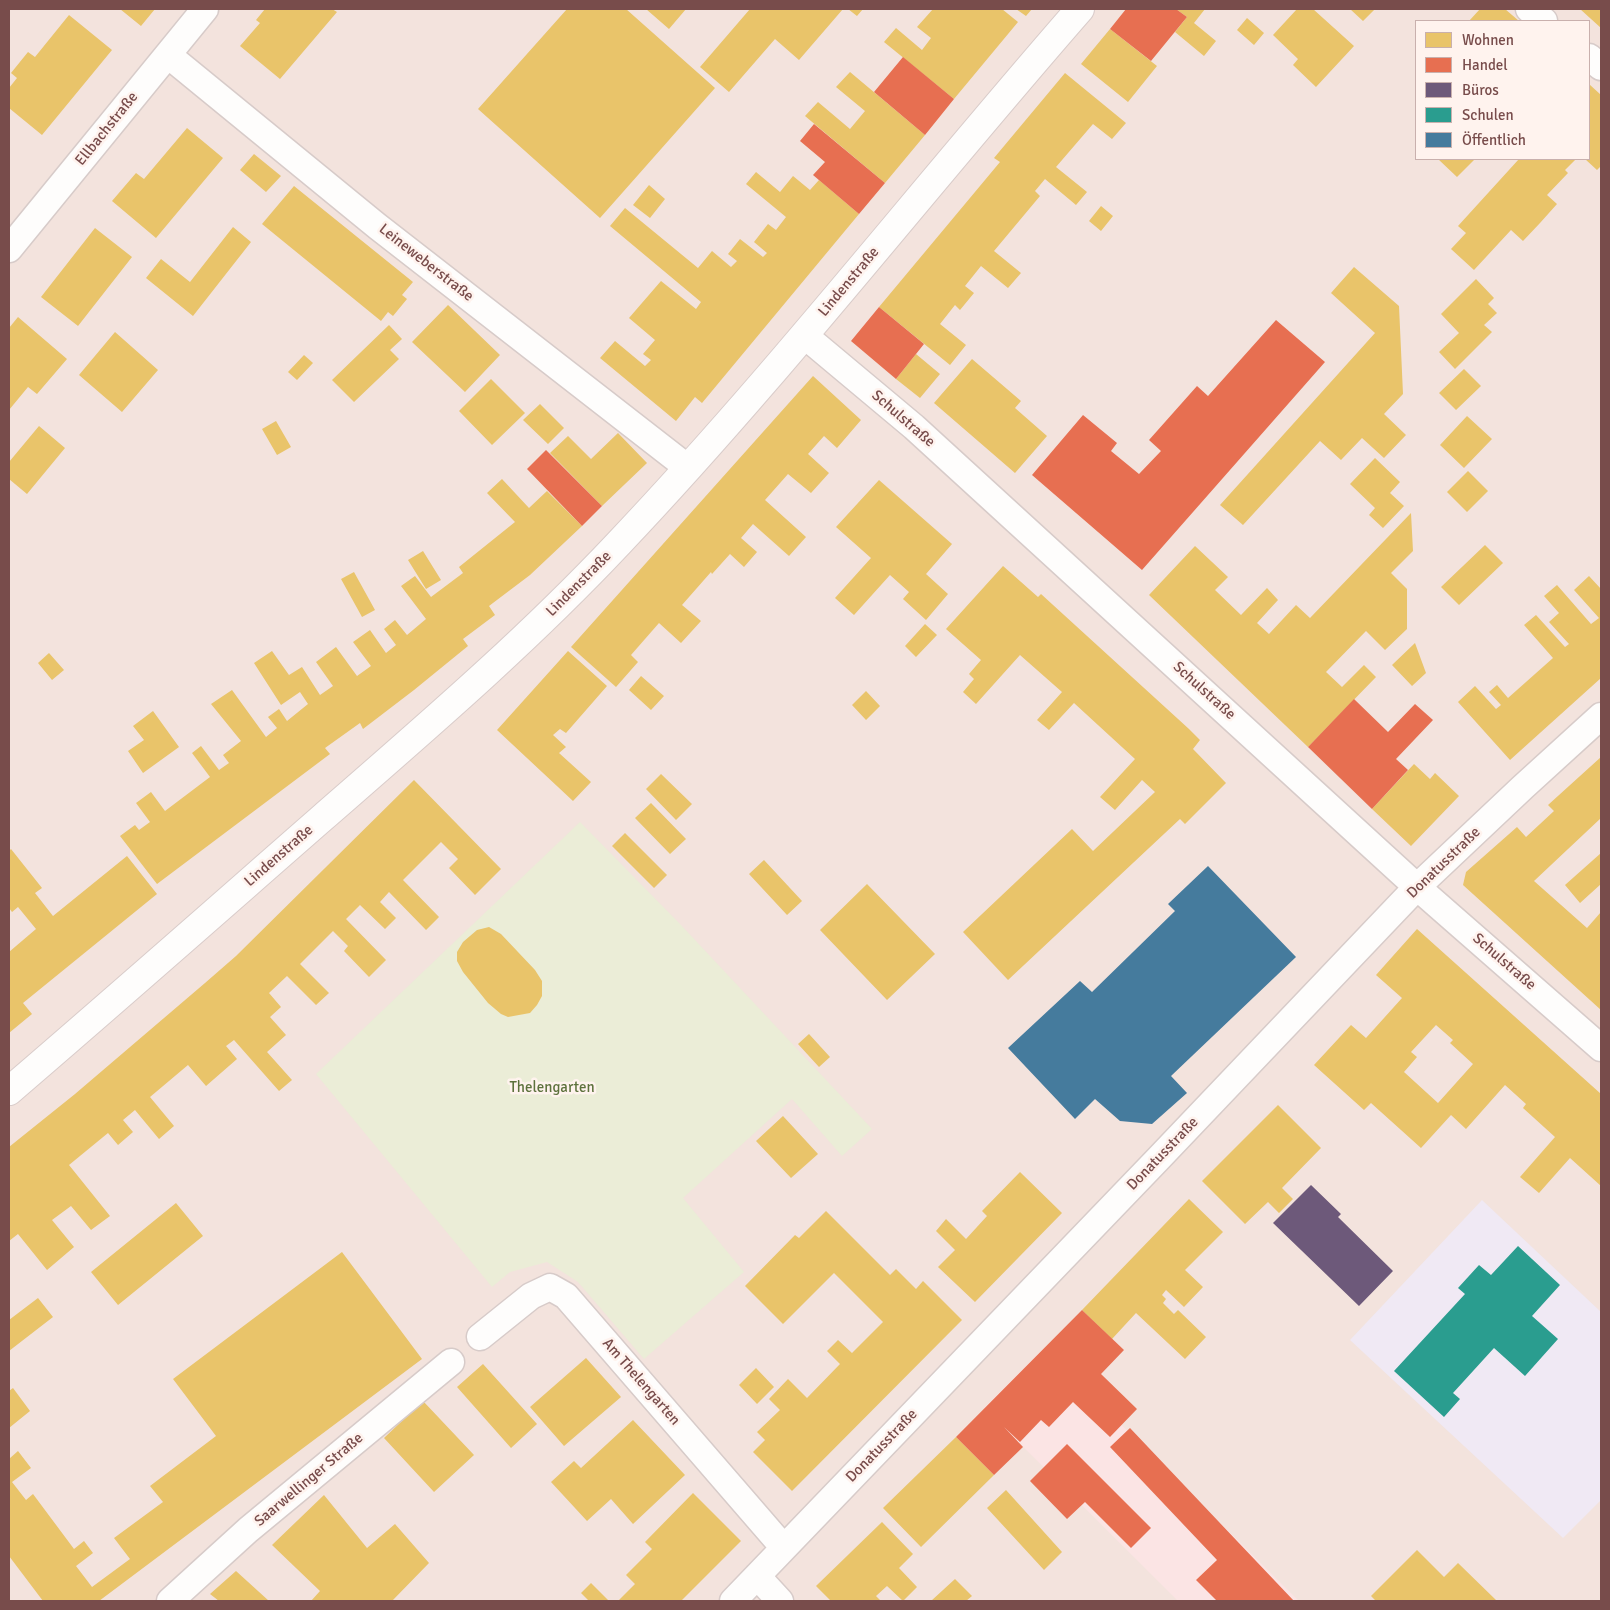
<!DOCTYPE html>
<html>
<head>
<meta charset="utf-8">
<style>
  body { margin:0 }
  #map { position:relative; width:1610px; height:1610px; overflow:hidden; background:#f8f0ed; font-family:Signika,sans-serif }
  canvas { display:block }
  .frame { position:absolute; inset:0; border:10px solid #784c4b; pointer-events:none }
  .legend { position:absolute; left:1415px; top:20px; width:175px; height:140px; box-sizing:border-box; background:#fff3ee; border:1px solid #c9b0ad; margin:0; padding:6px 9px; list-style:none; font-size:15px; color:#784c4b }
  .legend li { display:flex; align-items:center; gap:10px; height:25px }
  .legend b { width:25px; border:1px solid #c9b0ad }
</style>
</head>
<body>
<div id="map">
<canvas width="1610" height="1610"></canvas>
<div class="frame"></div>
<ul class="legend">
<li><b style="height:14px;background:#e9c46a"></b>Wohnen</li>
<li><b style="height:14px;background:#e76f51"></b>Handel</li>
<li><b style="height:14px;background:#6d597a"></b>Büros</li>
<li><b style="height:14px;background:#2a9d8f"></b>Schulen</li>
<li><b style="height:14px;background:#457b9d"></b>Öffentlich</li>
</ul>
</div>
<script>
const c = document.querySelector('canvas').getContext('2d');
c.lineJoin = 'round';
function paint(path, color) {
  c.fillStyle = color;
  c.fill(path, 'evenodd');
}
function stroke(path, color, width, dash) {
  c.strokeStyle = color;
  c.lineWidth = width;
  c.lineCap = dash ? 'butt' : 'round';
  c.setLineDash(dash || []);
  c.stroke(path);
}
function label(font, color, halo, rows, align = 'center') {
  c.font = font + ' Signika,sans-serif';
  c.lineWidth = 5;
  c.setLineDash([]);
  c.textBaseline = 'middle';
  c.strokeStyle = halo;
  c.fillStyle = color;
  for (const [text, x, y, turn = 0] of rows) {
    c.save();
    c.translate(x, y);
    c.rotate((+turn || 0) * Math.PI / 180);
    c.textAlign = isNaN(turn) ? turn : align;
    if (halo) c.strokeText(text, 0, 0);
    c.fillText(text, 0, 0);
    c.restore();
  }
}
paint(new Path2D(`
  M9 9H1601V1601H9ZM1416 21H1589V159H1416Z`), '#f3e3dd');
paint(new Path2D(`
  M1044 1348 1299 1601H1178L984 1408Z`), '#fbe4e4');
paint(new Path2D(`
  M1482 1200 1601 1312V1500L1563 1538 1350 1340Z`), '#f0e9f4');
paint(new Path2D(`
  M580 822 681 925 872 1129 842 1156 792 1099 683 1198 744 1272 644 1359 578 1282 547 1262 510 1272 492 1287 316 1074Z`), '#ebedd7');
paint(new Path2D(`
  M120 9H155L141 26Z
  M265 9H332L337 12 280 79 240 46 260 23 256 20Z
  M567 9H626L715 88 600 218 478 109Z
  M646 9H686L669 29Z
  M750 9H843L799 60 775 39 729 92 700 67Z
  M848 9H863L857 16Z
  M933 9H1002L1018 22 954 99 884 42 896 28 922 50 931 38 917 27Z
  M1016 9H1032L1026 16Z
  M1176 9H1205L1194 23 1216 41 1204 56 1175 32 1187 17Z
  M1297 9H1313L1354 46 1316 87 1293 65 1298 59 1273 35Z
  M1350 9H1375L1363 21Z
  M1480 9H1505L1519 21H1469Z
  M1580 9H1601V28Z
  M69 15 112 50 42 135 9 108V88L17 78 11 73 28 52 35 57Z
  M1247 18 1264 33 1254 45 1237 30Z
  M1110 29 1157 66 1128 102 1081 64Z
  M850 72 925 135 885 183 805 116 818 102 850 129 865 111 836 87Z
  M1065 73 1126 123 1112 139 1093 124 1056 167 1087 192 1076 205 1045 179 1035 191 1040 196 994 251 1021 273 1008 288 981 266 965 286 974 293 960 310 955 305 940 324 966 345 950 365 879 307 1000 162 994 158Z
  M1589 84 1601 95V166L1597 170 1585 159H1589Z
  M187 128 223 158 156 238 112 201 136 173 144 179Z
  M254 154 281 176 266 192 240 170Z
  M1438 159H1475L1457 177Z
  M1519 159H1576L1565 170 1568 173 1547 195 1557 204 1540 223 1523 241 1511 230 1474 270 1451 249 1466 233 1458 226Z
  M756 172 780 192 793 176 810 190 819 180 859 214 702 403 695 397 676 421 600 358 615 341 645 366 651 360 643 354 655 340 629 318 661 281 696 309 701 302 610 226 625 208 698 268 712 251 731 267 737 261 728 254 740 239 763 257 767 253 754 242 768 224 776 230 786 217 746 184Z
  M649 185 665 199 650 218 633 205Z
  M294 186 413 282 402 295 407 299 393 316 388 312 381 321 262 224Z
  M1101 206 1113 216 1101 231 1089 221Z
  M233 227 251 242 193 316 146 278 161 259 190 282Z
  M95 228 132 257 78 326 41 297Z
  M1354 267 1399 306 1403 394 1384 414 1406 435 1384 458 1362 438 1341 460 1320 441 1243 525 1220 505 1375 333 1331 293Z
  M1476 279 1494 298 1488 304 1497 313 1484 325 1492 332 1455 369 1439 352 1459 333 1441 314Z
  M448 305 500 355 465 392 412 342Z
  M18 317 67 359 37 394 28 387 9 410V328Z
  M389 325 402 339 390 350 399 359 354 402 332 380Z
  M115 332 158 370 122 412 79 375Z
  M916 354 940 374 920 398 896 379Z
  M304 355 313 363 297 380 288 372Z
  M972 359 1021 401 1015 408 1047 436 1015 473 934 403Z
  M1464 369 1481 386 1456 410 1439 393Z
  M813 376 861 420 837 448 824 436 808 454 829 473 811 493 788 474 765 500 806 537 789 556 753 524 741 538 757 552 744 567 730 554 712 574 711 572 682 605 701 621 681 643 659 623 631 655 638 662 616 687 571 647Z
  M491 379 525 413 492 445 459 411Z
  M540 404 564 428 548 444 523 420Z
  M1467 416 1492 439 1464 468 1440 445Z
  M276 421 291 447 277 455 262 429Z
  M39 426 65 448 27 494 9 479V462Z
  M618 433 647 463 602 506 550 453 568 436 591 459Z
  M1375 458 1400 482 1390 493 1404 506 1383 528 1369 515 1375 508 1350 484Z
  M1468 471 1488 491 1467 512 1447 492Z
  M502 479 529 508 547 491 582 526 530 575 489 606 495 615 463 639 468 646 414 690 363 729 360 723 325 748 330 754 157 884 120 836 135 825 139 830 150 822 136 803 151 792 165 811 210 777 192 753 201 746 219 770 229 763 223 755 241 741 211 704 232 690 266 737 277 728 268 717 279 709 287 721 308 704 300 692 281 705 254 663 272 651 289 675 302 667 320 695 333 686 316 662 336 647 357 676 371 666 353 642 370 630 386 653 396 645 384 629 395 620 407 635 426 619 401 586 415 576 431 597 463 573 459 567 515 522 487 493Z
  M879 480 952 544 926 574 948 594 926 620 903 599 909 592 890 575 854 615 835 598 871 558 836 527Z
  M1411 513 1413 551 1391 573 1407 589V629L1385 650 1366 631 1326 672 1342 687 1364 665 1376 677 1308 747 1149 595 1195 546 1228 577 1215 590 1241 615 1267 588 1278 600 1257 623 1269 634 1296 605 1310 618Z
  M1485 545 1503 563 1459 605 1441 587Z
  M423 551 441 580 426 589 408 560Z
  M1003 566 1038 597 1041 594 1189 729 1200 740 1193 749 1226 783 1185 824 1180 819 1008 980 963 932 1072 829 1093 851 1155 792 1142 780 1115 810 1100 797 1135 759 1074 703 1049 730 1037 720 1062 692 1020 655 976 704 963 692 974 679 969 674 981 660 946 629Z
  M354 572 375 610 362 617 341 579Z
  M1589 576 1601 589V678L1510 760 1458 702 1475 686 1496 709 1501 705 1489 692 1497 685 1508 698 1553 658 1524 625 1536 615 1565 647 1569 644 1549 622 1559 613 1544 596 1557 585 1591 624 1599 618 1574 590Z
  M925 624 937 635 916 657 905 646Z
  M1415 643 1426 673 1412 686 1392 665Z
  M568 651 607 686 566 733 560 729 553 735 566 747 559 753 591 782 573 801 497 730Z
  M49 653 64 670 52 680 38 663Z
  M641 676 664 696 651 710 629 690Z
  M866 691 880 706 866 720 852 705Z
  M153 711 179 747 143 773 128 751 144 740 133 726Z
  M1601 757V818L1534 881 1587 928 1601 912V1010L1463 885 1466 872 1517 827 1526 837 1554 811 1548 805Z
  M1414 764 1430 779 1435 773 1459 796 1411 846 1372 809Z
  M661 774 692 804 676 820 646 789Z
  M414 780 501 869 475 895 449 868 458 859 441 842 403 880 439 917 426 930 389 892 380 902 396 918 385 929 360 905 346 919 386 960 369 977 344 951 348 946 333 931 300 964 329 993 316 1005 287 976 269 993 281 1007 270 1017 286 1035 267 1052 292 1080 279 1091 234 1040 226 1046 237 1059 206 1086 188 1065 150 1097 174 1126 159 1139 135 1110 123 1120 133 1132 118 1145 108 1133 69 1165 110 1216 91 1230 71 1206 52 1220 74 1247 47 1270 18 1234 9 1241V1147L75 1094 205 983 236 956Z
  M651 803 686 839 670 854 635 818Z
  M625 833 667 875 654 888 612 846Z
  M11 849 42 888 35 893 53 916 127 856 157 894 23 1003 32 1014 9 1033V952L36 929 18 907 12 912 9 908V851Z
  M1601 853V884L1580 903 1565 885Z
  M764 860 802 901 787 915 749 874Z
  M867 884 935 954 887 1000 820 930Z
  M489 927 501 934 535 970 542 981V996L537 1005 530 1013 508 1017 501 1014 488 1003 463 972 457 961V952L463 942 477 930Z
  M1417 929 1601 1094V1186L1570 1158 1539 1193 1520 1177 1555 1137 1523 1108 1526 1104 1505 1085 1466 1129 1451 1115 1421 1148 1371 1103 1364 1110 1314 1065 1351 1025 1366 1038 1402 998 1376 975ZM1436 1025 1453 1040 1450 1043 1473 1064 1438 1103 1404 1072 1417 1057 1411 1052Z
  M809 1034 830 1057 819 1067 798 1044Z
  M1278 1105 1321 1148 1282 1188 1293 1199 1279 1213 1268 1202 1245 1224 1202 1181Z
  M783 1116 818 1154 791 1178 756 1141Z
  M1020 1172 1062 1213 975 1302 938 1267 955 1250 936 1231 946 1219 966 1239 987 1216 982 1211Z
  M1189 1199 1223 1232 1185 1270 1203 1287 1184 1307 1166 1290 1162 1295 1166 1299 1163 1303 1174 1314 1178 1310 1206 1337 1185 1359 1136 1313 1112 1339 1082 1310Z
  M176 1203 203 1236 118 1305 91 1272Z
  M826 1211 890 1275 896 1269 916 1289 923 1281 962 1320 792 1491 753 1452 765 1440 757 1432 780 1410 769 1399 788 1379 807 1398 840 1364 827 1351 838 1340 852 1353 883 1322 834 1273 783 1324 745 1286 795 1235 799 1238Z
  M342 1252 422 1359 99 1601H43L9 1556V1459L18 1451 31 1468 12 1482 26 1500 33 1494 74 1549 84 1541 93 1553 76 1566 92 1587 130 1559 114 1538 163 1502 150 1486 216 1436 173 1379Z
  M38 1298 53 1317 9 1351V1320Z
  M586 1358 621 1397 564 1446 530 1407Z
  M483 1364 537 1424 511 1448 457 1387Z
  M756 1368 774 1387 757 1404 739 1385Z
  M13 1388 30 1411 9 1428V1391Z
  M423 1401 474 1455 434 1492 384 1438Z
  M633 1420 685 1475 633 1524 611 1499 587 1521 551 1482 574 1461 581 1468Z
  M956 1437 994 1475 921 1547 883 1508Z
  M1006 1490 1062 1552 1044 1570 987 1508Z
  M693 1493 741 1541 681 1601H618L635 1584 626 1575 652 1549 645 1542Z
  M324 1495 367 1548 395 1524 429 1563 392 1601H311L320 1591 272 1545Z
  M882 1522 913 1554 899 1568 917 1587 903 1601 887 1586 876 1596 881 1601H831L816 1586Z
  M1417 1550 1444 1577 1458 1563 1497 1601H1376L1371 1596Z
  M236 1571 269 1601H219L210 1594Z
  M955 1579 972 1596 966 1601H931Z
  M591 1583 609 1601H589L581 1593Z`), '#e9c46a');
paint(new Path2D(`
  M1126 9H1176L1187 17 1151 61 1110 29Z
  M903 57 954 99 925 135 874 92Z
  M814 124 885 183 859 214 813 175 825 162 800 141Z
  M879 307 924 344 896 379 851 341Z
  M1276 320 1325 362 1142 570 1032 475 1083 415 1117 443 1111 451 1139 474 1161 451 1149 440 1197 386 1208 396Z
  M546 450 602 506 582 526 527 469Z
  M1354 699 1388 732 1415 704 1433 720 1396 759 1408 770 1372 809 1308 747Z
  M1082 1310 1124 1350 1101 1374 1137 1409 1110 1437 1073 1402 1049 1427 1041 1420 1020 1442 1004 1427 1023 1447 994 1475 956 1437Z
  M1130 1428 1237 1541 1294 1601H1217L1196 1580 1217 1560 1110 1447Z
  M1067 1444 1151 1528 1131 1548 1085 1502 1067 1519 1030 1481Z`), '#e76f51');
paint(new Path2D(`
  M1311 1185 1341 1214 1338 1217 1393 1271 1359 1306 1273 1223Z`), '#6d597a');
paint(new Path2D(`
  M1518 1246 1560 1285 1532 1316 1558 1339 1525 1376 1494 1348 1453 1393 1460 1399 1444 1417 1394 1371 1465 1294 1458 1288 1479 1265 1491 1275Z`), '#2a9d8f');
paint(new Path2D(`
  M1208 866 1296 957 1171 1076 1187 1093 1152 1124 1120 1121 1095 1099 1075 1119 1008 1048 1080 981 1092 992 1175 911 1168 904Z`), '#457b9d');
const street = new Path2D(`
  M1529 9 1544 21
  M168 55 377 226 688 468
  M1589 57 1601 67
  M9 249 205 9
  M804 335 914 427 1417 887 1601 1048
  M480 1337 531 1296 550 1287 566 1296 784 1548
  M757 1576 780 1601
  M170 1601 248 1530 451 1362
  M733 1601 1159 1158 1417 887 1523 787 1601 716`);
const secondary = new Path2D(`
  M9 1091C114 1001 217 910 321 819 423 730 526 642 619 543 781 372 925 186 1080 9`);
stroke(street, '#d7cbc9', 29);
stroke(secondary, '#d9ccca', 30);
stroke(street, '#fefdfc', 26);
stroke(secondary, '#fefdfc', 28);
label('15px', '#784c4b', '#fff3ee', [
  ["Ellbachstraße",107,129,-51],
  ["Leineweberstraße",426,263,38],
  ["Lindenstraße",849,282,-50],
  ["Schulstraße",903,419,41],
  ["Lindenstraße",579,584,-45],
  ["Schulstraße",1204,691,42],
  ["Lindenstraße",279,856,-41],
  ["Donatusstraße",1444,863,-44],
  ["Schulstraße",1504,962,41],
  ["Donatusstraße",1163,1154,-46],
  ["Am Thelengarten",641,1382,49],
  ["Donatusstraße",882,1446,-46],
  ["Saarwellinger Straße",309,1480,-40]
]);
label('15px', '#5e723d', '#fff3ee', [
  ["Thelengarten",552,1088]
]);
</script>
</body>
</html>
